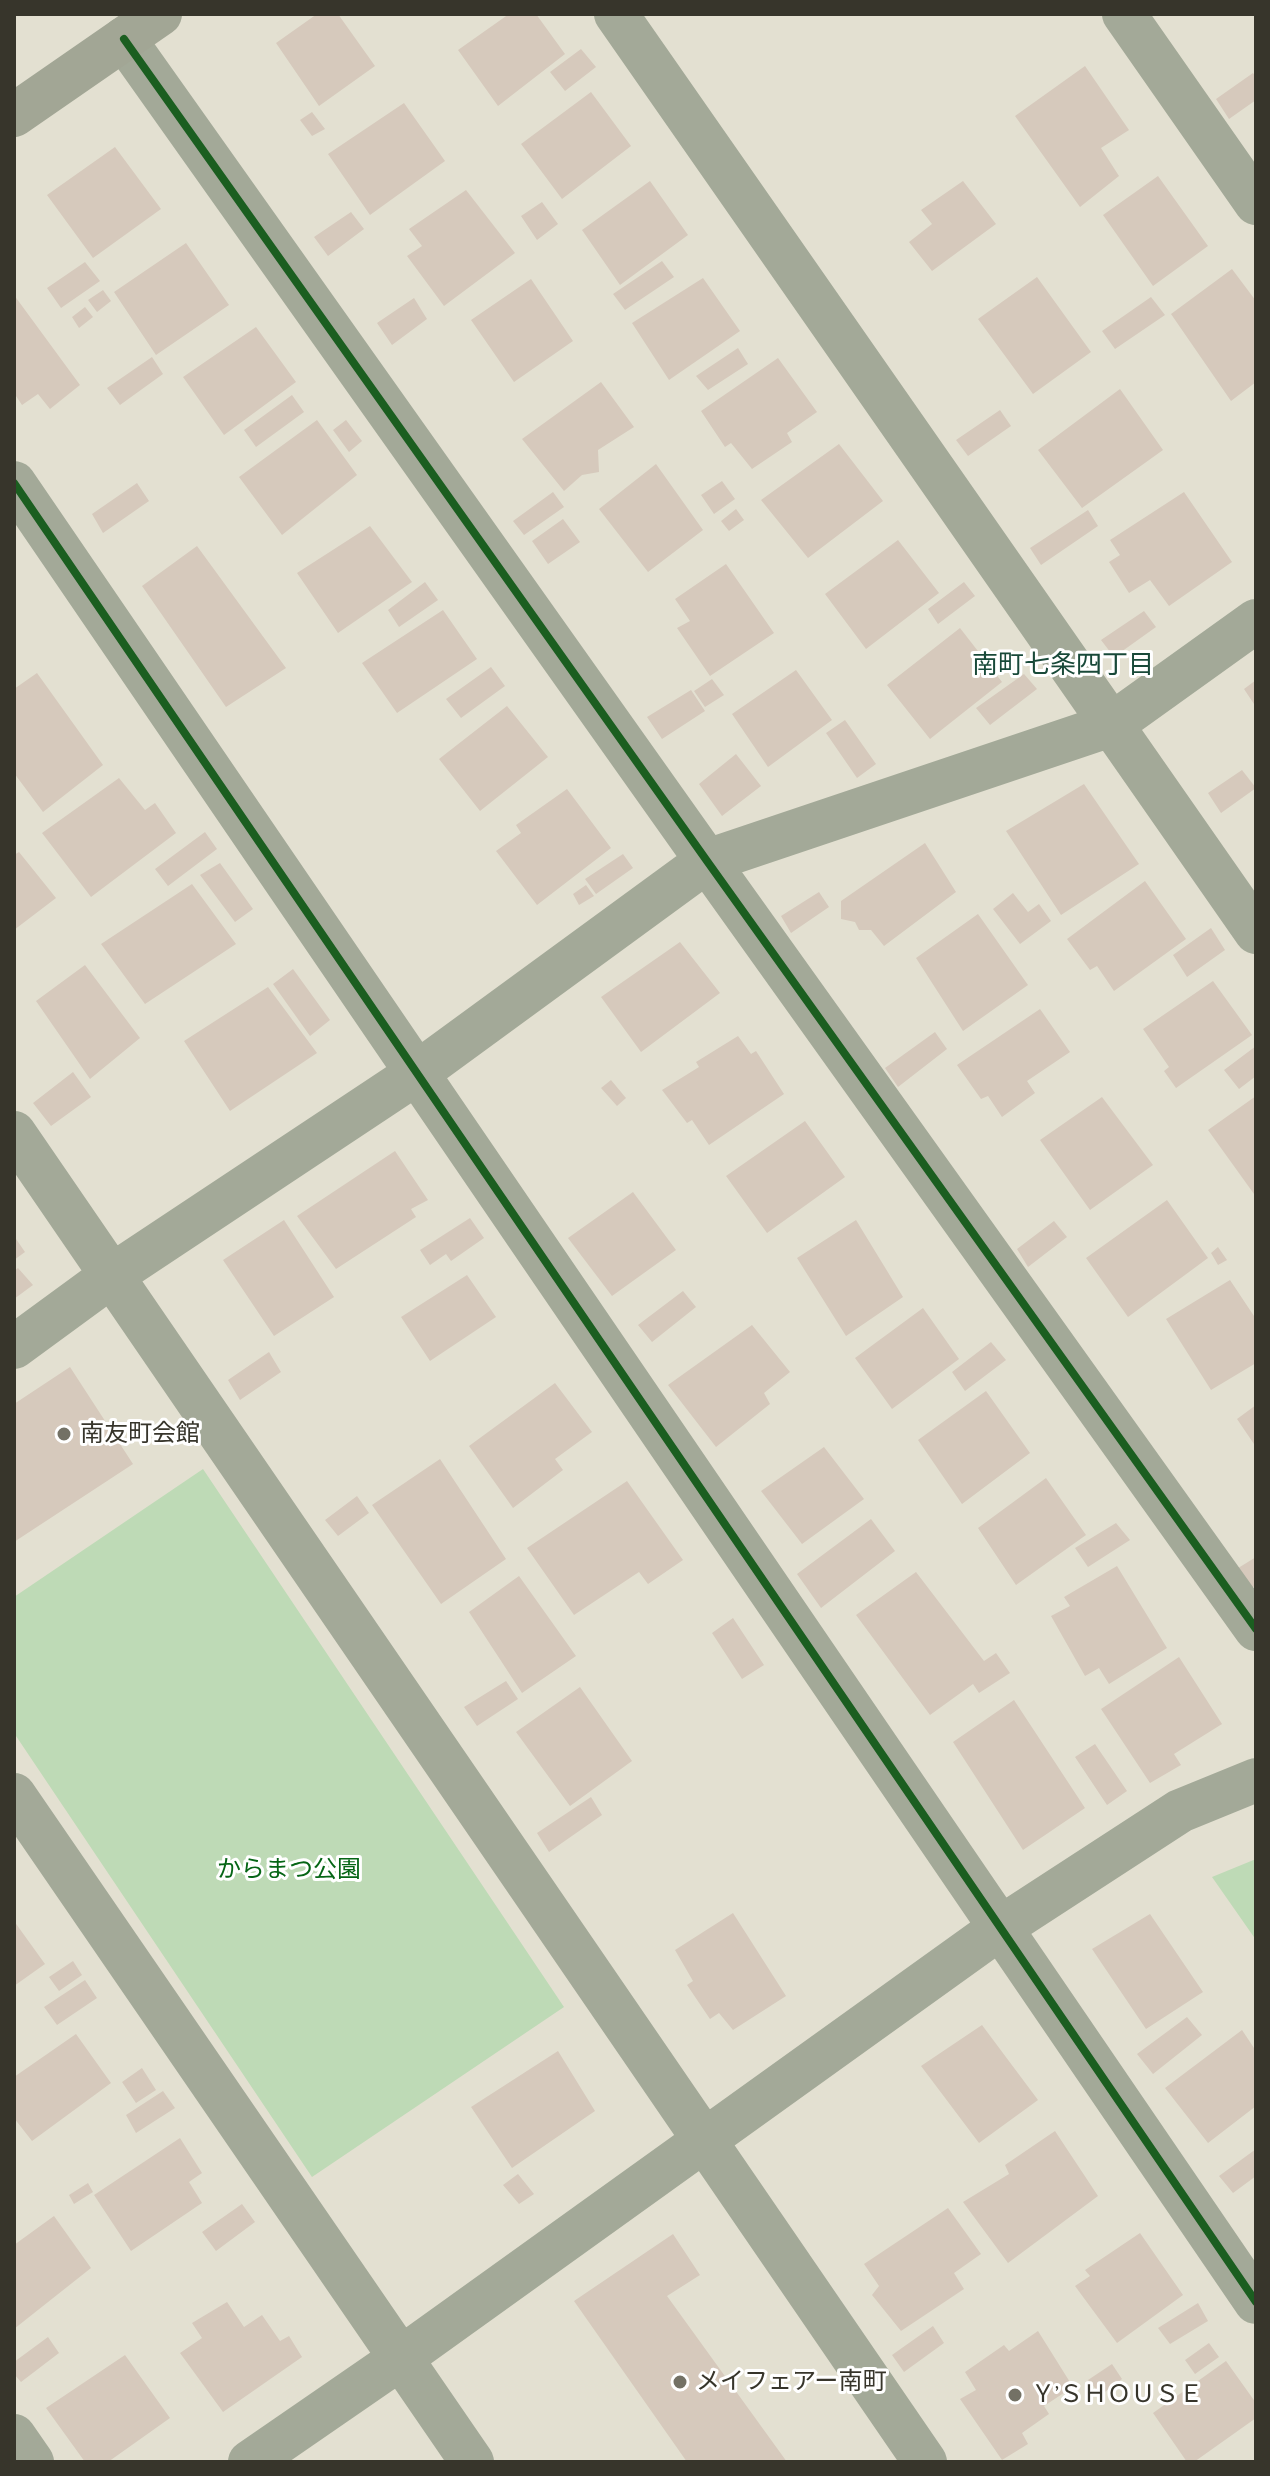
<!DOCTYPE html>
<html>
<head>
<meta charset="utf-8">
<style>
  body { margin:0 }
  #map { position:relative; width:1270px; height:2476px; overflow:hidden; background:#e3e0d1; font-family:"PT Sans Narrow",sans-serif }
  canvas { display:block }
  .frame { position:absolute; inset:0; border:16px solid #37352b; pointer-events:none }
</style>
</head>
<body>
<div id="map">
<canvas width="1270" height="2476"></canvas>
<div class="frame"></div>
</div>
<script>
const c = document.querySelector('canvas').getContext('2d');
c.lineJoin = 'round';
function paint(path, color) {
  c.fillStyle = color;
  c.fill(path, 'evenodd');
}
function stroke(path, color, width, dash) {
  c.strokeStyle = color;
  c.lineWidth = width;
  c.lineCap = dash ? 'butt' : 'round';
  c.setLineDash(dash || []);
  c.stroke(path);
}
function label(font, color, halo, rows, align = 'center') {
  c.font = font + ' "PT Sans Narrow","Noto Sans JP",sans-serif';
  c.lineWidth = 6;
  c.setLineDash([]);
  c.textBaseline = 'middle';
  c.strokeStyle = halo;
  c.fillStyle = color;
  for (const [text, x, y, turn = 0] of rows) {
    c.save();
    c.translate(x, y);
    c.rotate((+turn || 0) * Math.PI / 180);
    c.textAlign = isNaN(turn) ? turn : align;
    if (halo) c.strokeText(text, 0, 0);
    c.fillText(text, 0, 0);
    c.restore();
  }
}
paint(new Path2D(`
  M203 1469 564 2007 312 2177 14 1733V1597Z
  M1256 1859V1940L1212 1877Z`), '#bedab6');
paint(new Path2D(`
  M317 14H338L375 66 319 106 276 43Z
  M509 14H536L565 54 498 106 458 50Z
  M581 49 596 67 565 91 550 72Z
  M1085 66 1129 130 1101 148 1119 176 1080 207 1015 116Z
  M1253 73 1256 77V100L1229 119 1216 99Z
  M591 92 631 146 562 199 521 144Z
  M404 103 445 161 370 215 328 154Z
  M312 112 325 129 312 136 300 120Z
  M115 147 161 209 93 258 47 195Z
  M1158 176 1208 246 1153 286 1103 215Z
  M650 181 688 235 620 285 582 230Z
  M963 181 996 224 932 271 909 242 932 224 921 210Z
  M466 190 515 253 444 306 407 256 422 246 409 229Z
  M542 202 558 224 537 240 521 216Z
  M351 212 364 229 328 256 314 237Z
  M186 243 229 305 156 355 114 292Z
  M662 261 674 277 625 310 613 294Z
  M85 262 100 281 61 308 47 288Z
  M1232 269 1256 301V382L1231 401 1171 314Z
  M1037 277 1091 352 1033 394 978 319Z
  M703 278 740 331 669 380 632 323Z
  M531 279 573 341 514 382 471 320Z
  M103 290 111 301 97 312 88 300Z
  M14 295 80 385 50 409 38 394 22 405 14 393Z
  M1151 297 1165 315 1115 349 1102 331Z
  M414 298 427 319 392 345 377 323Z
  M85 307 93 317 79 328 72 317Z
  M256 327 296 382 224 435 183 377Z
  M738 348 748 364 708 390 696 376Z
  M152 357 163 374 120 405 107 388Z
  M778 358 817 412 787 433 792 442 752 469 731 443 725 447 701 411Z
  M601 382 634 427 598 450 599 472 582 475 564 491 522 439Z
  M1120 389 1163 450 1082 508 1038 450Z
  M292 395 304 412 256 447 244 430Z
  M1000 410 1011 426 968 456 956 440Z
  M317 420 357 475 282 535 239 477Z
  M346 420 362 441 349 452 333 430Z
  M839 444 883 501 808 558 761 500Z
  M656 464 703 530 648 572 599 509Z
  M722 481 735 499 714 514 701 495Z
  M137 483 149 501 103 533 92 514Z
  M553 492 564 507 524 535 513 521Z
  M1184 492 1232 562 1169 606 1150 580 1129 593 1109 562 1120 555 1110 540Z
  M736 509 744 520 729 531 721 521Z
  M1088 510 1098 526 1041 565 1030 548Z
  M563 519 580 542 548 564 532 541Z
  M370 526 412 582 338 633 297 573Z
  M898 540 939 593 866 649 825 594Z
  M197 546 286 668 226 707 142 586Z
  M726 564 774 633 710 676 677 628 690 621 675 599Z
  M425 582 438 600 399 627 388 610Z
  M964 582 975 596 938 624 928 609Z
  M443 610 477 659 397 713 362 663Z
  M1144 611 1156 627 1114 657 1101 640Z
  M960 628 1002 682 930 739 887 685Z
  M491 667 505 686 461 718 446 699Z
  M796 670 832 720 768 767 732 714Z
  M37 673 103 765 43 812 14 773V689Z
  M1024 674 1037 689 990 725 976 708Z
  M712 679 724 695 705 707 694 691Z
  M1256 680V707L1244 689Z
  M691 690 705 711 662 739 647 717Z
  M507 706 548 757 480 811 439 759Z
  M845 720 876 764 857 778 826 733Z
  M736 754 761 786 722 816 699 784Z
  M1242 770 1256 788 1221 813 1208 793Z
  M119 778 145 810 155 803 176 833 91 897 42 833Z
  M1084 784 1139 864 1061 915 1006 831Z
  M567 789 611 848 537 905 496 851 521 833 516 825Z
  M205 832 217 849 168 886 155 869Z
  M925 843 956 892 884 946 871 930H859L855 922 841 919V901Z
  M19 852 56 898 14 930V855Z
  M623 854 633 868 596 894 585 879Z
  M220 863 253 909 235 922 200 875Z
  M1145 881 1186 939 1114 991 1097 966 1090 970 1067 939Z
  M192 884 236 944 145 1004 101 944Z
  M586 885 594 896 579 905 573 894Z
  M819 892 829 907 791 933 781 916Z
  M1013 893 1028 912 1039 904 1051 921 1020 944 993 909Z
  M978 914 1028 985 963 1031 916 958Z
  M1211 928 1225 950 1187 977 1173 955Z
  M680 942 720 993 641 1052 601 997Z
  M85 965 140 1038 90 1079 36 1001Z
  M293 969 330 1020 310 1036 273 984Z
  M1213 981 1252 1035 1176 1088 1164 1071 1169 1067 1143 1029Z
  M268 987 317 1053 230 1111 184 1041Z
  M1040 1009 1070 1052 1027 1081 1035 1093 1002 1117 988 1096 981 1099 957 1065Z
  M935 1032 947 1049 898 1087 885 1068Z
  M738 1036 751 1054 756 1051 784 1094 709 1145 692 1120 687 1123 662 1090 699 1067 696 1062Z
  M1256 1046V1076L1239 1089 1224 1070Z
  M73 1072 91 1097 51 1126 33 1103Z
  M611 1080 626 1098 617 1106 601 1088Z
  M1256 1096V1192L1254 1194 1208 1130Z
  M1102 1097 1153 1165 1090 1210 1040 1140Z
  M805 1121 845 1177 767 1233 726 1176Z
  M395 1151 428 1200 411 1209 416 1217 336 1269 297 1216Z
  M633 1192 676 1250 612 1296 568 1238Z
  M1167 1200 1208 1258 1128 1317 1086 1258Z
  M470 1218 484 1238 451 1261 446 1254 430 1265 420 1250Z
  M284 1220 334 1297 274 1336 223 1260Z
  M856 1220 903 1297 846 1336 797 1258Z
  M1054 1221 1067 1237 1028 1267 1017 1249Z
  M14 1236 25 1252 14 1260Z
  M1218 1247 1227 1260 1218 1265 1211 1253Z
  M18 1268 33 1285 14 1299V1271Z
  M467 1275 496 1317 430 1361 401 1317Z
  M1230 1280 1256 1319V1363L1211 1390 1166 1319Z
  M683 1291 696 1307 652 1342 638 1325Z
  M923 1308 959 1359 892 1409 855 1358Z
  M752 1325 790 1372 764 1393 770 1404 716 1447 668 1385Z
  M991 1342 1006 1360 965 1391 952 1372Z
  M269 1352 281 1372 240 1400 228 1380Z
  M70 1367 133 1464 14 1542V1404Z
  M555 1383 592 1432 555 1459 563 1470 513 1508 469 1446Z
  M986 1391 1030 1453 962 1504 918 1440Z
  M1256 1405V1447L1237 1419Z
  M824 1447 864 1499 802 1544 761 1491Z
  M440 1459 506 1559 441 1604 372 1505Z
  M1046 1478 1086 1535 1016 1585 978 1528Z
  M627 1481 683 1560 648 1584 639 1572 574 1615 527 1548Z
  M357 1496 369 1513 338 1536 325 1520Z
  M871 1519 895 1551 821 1608 797 1574Z
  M1116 1523 1130 1540 1088 1567 1075 1548Z
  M1256 1557V1585L1249 1590 1235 1570Z
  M1117 1566 1167 1648 1109 1684 1099 1668 1085 1676 1051 1616 1070 1606 1064 1597Z
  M916 1572 984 1661 996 1653 1010 1673 979 1693 973 1684 930 1715 856 1615Z
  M519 1576 576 1656 522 1693 469 1612Z
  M733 1618 764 1665 742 1679 712 1633Z
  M1179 1657 1222 1724 1174 1754 1181 1765 1150 1783 1101 1709Z
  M506 1681 518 1699 477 1726 464 1707Z
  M580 1687 632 1761 570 1806 516 1732Z
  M1014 1700 1085 1808 1023 1850 953 1742Z
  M1095 1744 1127 1791 1107 1805 1075 1757Z
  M591 1797 602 1815 549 1852 537 1833Z
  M733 1913 786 1996 733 2030 719 2013 710 2019 687 1985 693 1981 675 1950Z
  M1150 1914 1203 1992 1146 2029 1092 1949Z
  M14 1921 45 1964 14 1986Z
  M73 1961 82 1975 59 1991 49 1977Z
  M85 1980 97 1998 57 2025 44 2007Z
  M1187 2017 1202 2035 1153 2074 1137 2054Z
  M982 2025 1038 2100 979 2143 921 2066Z
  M1242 2030 1256 2051V2106L1208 2143 1165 2088Z
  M76 2034 111 2083 32 2141 14 2118V2077Z
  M558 2051 595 2111 512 2168 471 2107Z
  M142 2068 156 2090 136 2103 122 2082Z
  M163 2091 175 2108 136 2133 126 2115Z
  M1055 2131 1098 2196 1008 2263 963 2202 1009 2174 1005 2165Z
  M180 2138 202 2173 189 2182 202 2203 131 2251 94 2195Z
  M1256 2149V2176L1233 2193 1219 2176Z
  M518 2174 534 2194 519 2204 503 2185Z
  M88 2183 93 2192 74 2204 69 2195Z
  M242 2204 255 2222 216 2251 202 2232Z
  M948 2208 981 2254 954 2273 964 2289 901 2331 872 2295 879 2286 864 2264Z
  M54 2216 91 2268 14 2329V2245Z
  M1140 2233 1183 2295 1117 2343 1075 2286 1090 2276 1085 2270Z
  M673 2234 700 2275 667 2296 787 2462H687L574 2301Z
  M227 2302 244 2327 262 2315 280 2341 289 2336 302 2357 223 2412 180 2353 202 2338 192 2323Z
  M1198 2303 1208 2321 1170 2344 1158 2328Z
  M933 2326 944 2343 904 2372 892 2355Z
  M1038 2331 1073 2387 1044 2406 1049 2414 1022 2433 1028 2444 1002 2460 960 2399 976 2390 965 2372 1004 2345 1009 2351Z
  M48 2337 59 2353 21 2382 14 2374V2362Z
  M1209 2343 1219 2357 1195 2374 1185 2360Z
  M125 2355 170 2418 108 2462H85L46 2408Z
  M1226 2361 1256 2403V2418L1194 2462H1187L1153 2413Z
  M1112 2364 1122 2379 1101 2395 1088 2380Z`), '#d6c9bc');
stroke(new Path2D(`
  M616 14 1256 932
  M1124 14 1256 203
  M124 39 707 861 1256 1629
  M14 483 1256 2302
  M14 1133 925 2462
  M14 1347 111 1276 417 1073 707 861 1111 725 1256 621
  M14 1795 472 2462
  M14 2436 32 2462
  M250 2462 401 2358 1000 1928 1180 1811 1256 1780`), '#a3a998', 44);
stroke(new Path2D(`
  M14 115 160 14`), '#a2a695', 44);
stroke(new Path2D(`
  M124 39 707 861 1256 1629
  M14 483 1256 2302`), '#1b5e20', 8);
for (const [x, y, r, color] of [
  [64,1434,8,"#737165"],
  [680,2382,8,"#737165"],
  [1015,2395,8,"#737165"]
]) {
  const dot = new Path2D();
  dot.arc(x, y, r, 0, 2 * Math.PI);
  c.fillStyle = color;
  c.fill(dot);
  stroke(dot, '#fff', 3);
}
label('24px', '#37352b', '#fff', [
  ["南友町会館",80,1434],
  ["メイフェアー南町",696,2382],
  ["Ｙ’ＳＨＯＵＳＥ",1031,2395]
], 'left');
label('24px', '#056515', '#fff', [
  ["からまつ公園",289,1870]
]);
label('26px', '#184939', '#fff', [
  ["南町七条四丁目",1063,666]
]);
</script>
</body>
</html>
